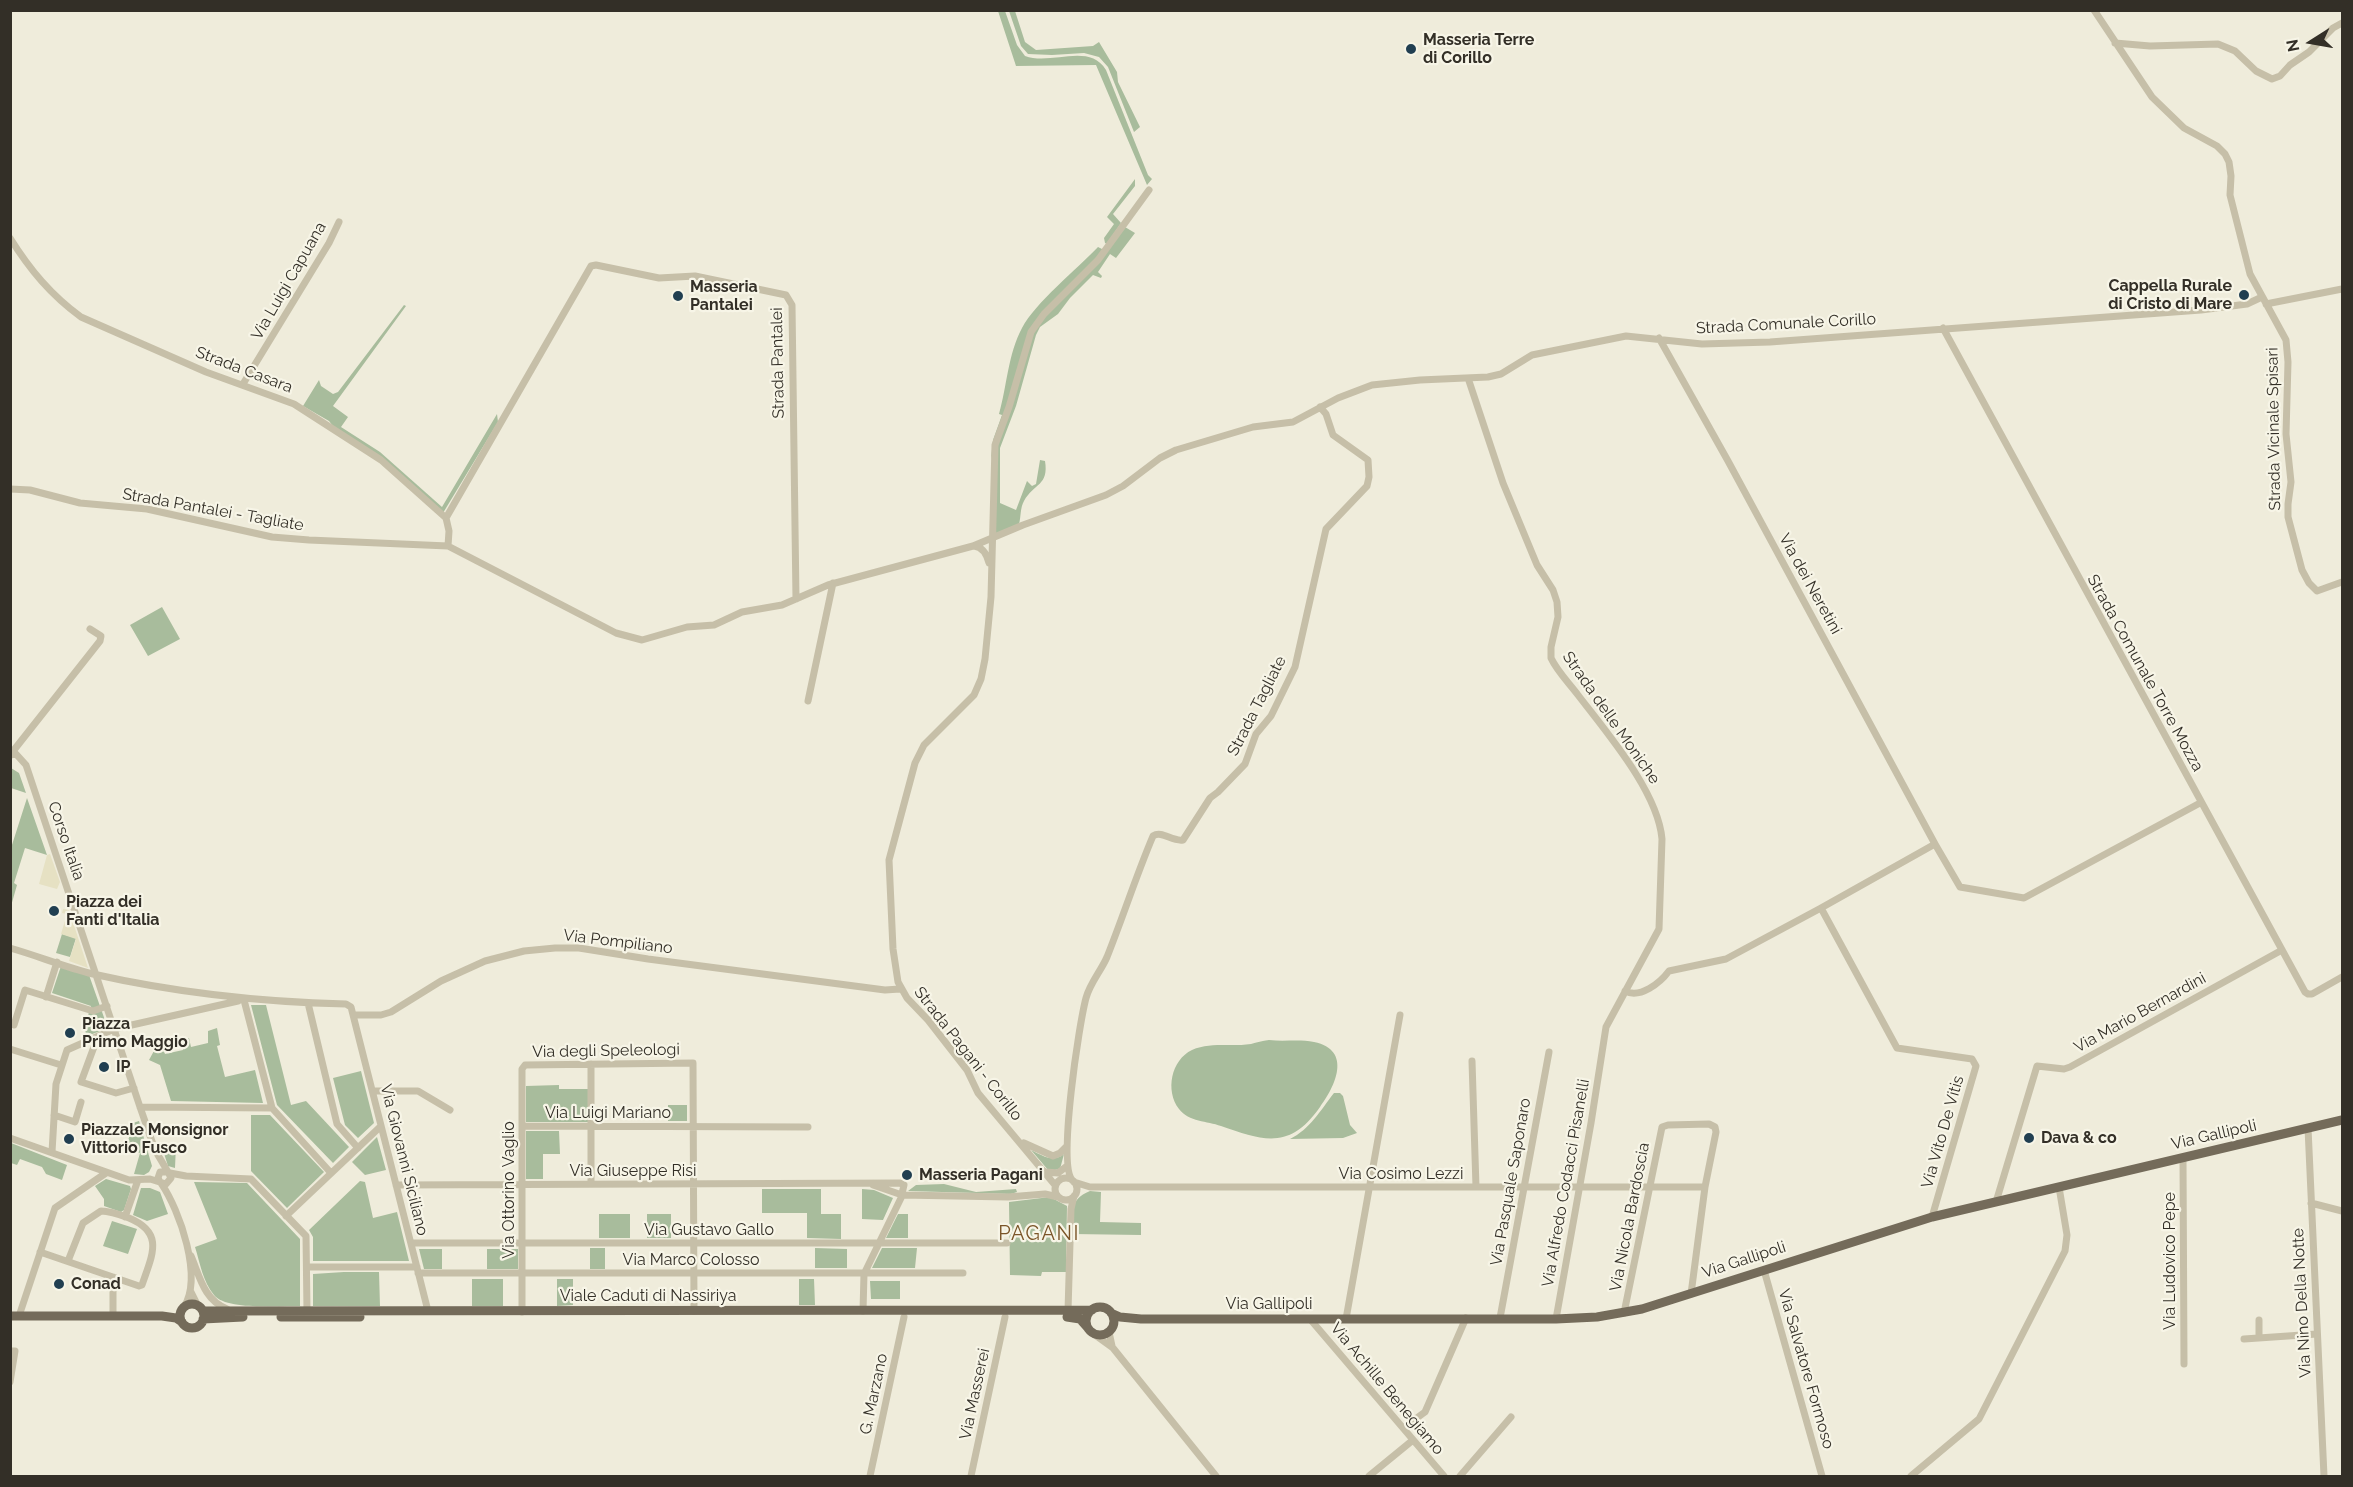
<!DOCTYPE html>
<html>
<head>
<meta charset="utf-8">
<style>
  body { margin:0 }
  #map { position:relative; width:2353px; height:1487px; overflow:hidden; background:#efecdb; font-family:Raleway,sans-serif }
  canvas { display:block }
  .frame { position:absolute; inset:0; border:12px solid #332f27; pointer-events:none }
  .north { position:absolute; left:2281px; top:12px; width:60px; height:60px; -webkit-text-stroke:4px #f7f5e7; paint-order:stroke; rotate:259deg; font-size:16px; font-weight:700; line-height:24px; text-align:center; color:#332f27 }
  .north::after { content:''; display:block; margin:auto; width:21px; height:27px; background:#332f27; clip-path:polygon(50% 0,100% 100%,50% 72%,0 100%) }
</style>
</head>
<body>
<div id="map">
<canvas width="2353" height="1487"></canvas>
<div class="frame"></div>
<div class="north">N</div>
</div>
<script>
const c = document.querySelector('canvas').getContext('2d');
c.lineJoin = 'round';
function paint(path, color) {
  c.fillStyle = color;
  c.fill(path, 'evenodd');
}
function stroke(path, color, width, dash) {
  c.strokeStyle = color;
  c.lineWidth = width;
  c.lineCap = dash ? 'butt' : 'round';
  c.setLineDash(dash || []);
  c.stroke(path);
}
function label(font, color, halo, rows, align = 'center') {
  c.font = font + ' Raleway,sans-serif';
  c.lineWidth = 4.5;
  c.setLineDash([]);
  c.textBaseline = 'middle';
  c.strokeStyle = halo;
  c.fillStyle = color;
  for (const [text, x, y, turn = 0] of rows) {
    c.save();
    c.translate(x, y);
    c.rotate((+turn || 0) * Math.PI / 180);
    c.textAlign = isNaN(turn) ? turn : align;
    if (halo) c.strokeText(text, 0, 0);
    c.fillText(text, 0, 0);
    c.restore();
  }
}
paint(new Path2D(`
  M998 11H1005L1017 45 1025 56C1051 66 1089 42 1106 70L1148 175 1152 179 1147 185 1096 65 1016 66Z
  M1009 11H1015L1025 42 1036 50 1093 46 1099 42 1117 72 1118 82 1140 127 1134 132 1108 67 1099 57 1084 53 1052 55 1028 54 1021 46Z
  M1135 179V186L1113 214 1121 223 1107 244 1105 243 1104 238 1114 224 1107 217Z
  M1125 227 1135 233 1116 258 1110 254 1098 272 1102 276 1101 278 1093 275 1070 298 1058 314 1040 327 1036 335 1016 406 1000 448V503L1016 510 1027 481 1032 486 1036 484 1040 460 1045 461C1049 486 1034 483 1024 501 1020 508 1021 517 1019 524L994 534 996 444 1033 330Z
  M1098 247 1104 250 1033 326 991 459 993 440 1002 415 999 414C1007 386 1008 354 1022 328 1035 303 1077 269 1098 247Z
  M404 305 406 306 333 406 348 417 341 427 380 452 442 507 497 414 498 422 443 513 381 458 333 426 329 421 303 406 319 380 321 386 333 394 338 392Z
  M162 607 180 639 148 656 130 625Z
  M11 768 19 773 26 793 11 788Z
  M27 798 47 855 25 848 14 883 17 885 11 906V848Z
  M62 934 76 938 70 957 56 953Z
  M61 966 89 975 107 1026 103 1030 87 1036 84 1028 91 1006 52 993Z
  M251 1005H266L291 1105 306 1101 349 1147 333 1163 277 1105Z
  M217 1028 220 1045 217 1046 225 1077 255 1070 263 1103 171 1101 160 1065 149 1060 155 1049 154 1044 161 1043 165 1054 183 1050 181 1040 189 1038 191 1047 208 1043V1031Z
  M1269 1040C1284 1042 1299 1039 1314 1042 1353 1050 1335 1087 1320 1107 1290 1150 1264 1141 1221 1126 1207 1121 1189 1122 1179 1109 1165 1091 1171 1060 1192 1050 1211 1042 1232 1047 1251 1044 1257 1042 1262 1041 1269 1040Z
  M361 1071 374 1123 358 1138 345 1125 333 1078Z
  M559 1085V1089H588V1122H526V1086Z
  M1334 1093H1340L1343 1096 1350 1125 1357 1133 1343 1138 1290 1139C1310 1129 1320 1111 1334 1093Z
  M668 1105H687V1121H668Z
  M251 1115H270L324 1172 287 1208 251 1171Z
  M139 1121 152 1166 149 1172 144 1175 134 1174 140 1153 126 1148 133 1123Z
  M526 1131H559L560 1154H543V1179H526Z
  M377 1137 386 1170 365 1175 352 1162Z
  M11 1143 67 1165 62 1180 46 1174 42 1167 20 1159 17 1165 11 1163Z
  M161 1144 176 1145 175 1168 168 1166Z
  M1031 1150C1043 1156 1053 1163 1064 1154L1060 1169 1049 1171Z
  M106 1179 130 1186 131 1189 124 1210 121 1212 104 1206V1199L95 1186Z
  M360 1181 365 1182 373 1218 397 1212 409 1261H313V1237L309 1230Z
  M194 1182 247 1183 300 1239V1306C279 1305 227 1311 214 1295 203 1282 200 1263 195 1247L217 1239Z
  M944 1184 976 1192 1016 1189 1017 1192 1011 1194 908 1191 916 1185Z
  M141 1188H150L160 1192 168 1214 147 1221 133 1215Z
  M762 1189H821V1214H841V1239L807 1238V1213H762Z
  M862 1189 874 1190 893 1198 883 1220 862 1219Z
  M1090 1191 1101 1192 1100 1222 1141 1223V1235L1073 1234C1073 1213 1068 1200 1090 1191Z
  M1050 1197 1067 1206 1066 1272H1042L1041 1276 1010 1275 1009 1202Z
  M599 1214H630V1238H599Z
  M647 1214H671V1238H647Z
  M898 1214H908V1238H886Z
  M112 1221 137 1229 128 1254 103 1246Z
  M590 1248H605V1269H590Z
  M815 1248 847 1249V1268H815Z
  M882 1248H917L915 1268H872Z
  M419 1249H442V1269H424Z
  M487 1249H518V1269H487Z
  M344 1272H379L380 1306H313V1274Z
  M472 1279H503V1306H472Z
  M557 1279H573V1305L557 1306Z
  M799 1279H814L815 1305H799Z
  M870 1281H900V1299H871Z`), '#a8bc9c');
paint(new Path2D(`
  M50 854 60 882 57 889 39 884 47 855Z
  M63 909 69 910 88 968 69 961 76 939 61 934 67 914 62 913Z`), '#e6e1c3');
stroke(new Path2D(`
  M2094 10 2152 97 2184 128 2217 146 2225 154 2229 162 2231 176 2230 195 2250 274 2286 340 2288 362 2286 434 2291 482 2288 504V517L2302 570 2309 583 2317 591 2342 582
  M2115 43 2150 46 2218 44 2235 51 2256 71 2272 79 2280 76 2290 65 2309 52 2333 28 2342 23
  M10 238C30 270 51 295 81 317L206 372 294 404 381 460 446 518 449 531 448 546
  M2266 304 2342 289
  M1943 328 2305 992 2308 994H2312L2342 977
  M1659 338 1728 461 1935 844
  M1468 378 1503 483 1537 565 1553 590 1557 602 1558 617 1551 647V658C1557 671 1569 683 1578 695 1607 733 1658 792 1662 839L1659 929 1606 1027 1591 1123 1556 1319
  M243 384 329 243 339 222
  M10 489 30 490 80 503 147 509 272 537 309 540 448 546 616 633 642 640 687 627 714 625 742 612 782 605 828 585 973 546 1023 525 1106 495 1123 486 1160 458 1176 450 1253 427 1293 422 1338 398 1372 385 1420 380 1488 377 1501 374 1532 355 1626 336 1702 344 1770 342 2201 310 2247 304 2262 297
  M446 518 591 266 596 265 659 278 695 276 786 295 792 305 796 599
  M974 546C983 547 987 555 989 563
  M90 629 101 636 100 641 10 755 16 754 26 765 140 1107 155 1150 168 1172
  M808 701 833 583
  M10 948C38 956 65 967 93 974 177 993 261 1002 346 1004L351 1007 428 1311
  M1625 991C1640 999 1660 983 1669 971L1726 959 1821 908
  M46 997 57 962
  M244 1000 272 1108
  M308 1003 337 1124 358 1148
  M354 1015H381L391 1012 441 981 485 961 524 951 555 948H579L648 959 885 990 900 989
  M14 1025 25 990 93 1011 107 1006
  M98 1036 81 1082 116 1093 134 1088
  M10 1049 61 1065
  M1472 1061 1476 1187
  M591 1064V1184
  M373 1091H418L450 1110
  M140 1107 272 1108 331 1173
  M54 1115 75 1122 81 1102
  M523 1126 808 1127
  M2308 1128 2324 1476
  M10 1138 129 1180 150 1179 166 1184 171 1178 168 1172H160L158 1178 160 1182
  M1024 1143 1053 1156 1060 1153 1067 1146
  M52 1152 56 1084 67 1050 114 1029 238 1001
  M2183 1158 2184 1364
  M1046 1172 1058 1173 1067 1166
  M170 1173 186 1176 251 1179 306 1236 307 1311
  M1055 1189a11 11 0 1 1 22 0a11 11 0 1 1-22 0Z
  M1072 1180C1058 1162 1079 1024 1086 998 1090 983 1101 971 1107 957 1123 917 1136 876 1153 836 1162 830 1172 842 1183 840L1210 798 1218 792 1245 764 1256 734 1271 716 1295 667 1326 529 1367 486 1369 477 1368 460 1333 435 1326 414 1320 407
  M1074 1182 1090 1187H1705
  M161 1183C180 1211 203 1277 184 1307
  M396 1185 900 1183 904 1185 901 1198 864 1274 863 1311
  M873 1185 902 1195 1008 1197 1045 1194 1058 1197
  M1055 1185 978 1093 967 1070 928 1020 907 998 898 982 893 949 889 860 915 763 924 745 974 695 981 679 985 659 991 597 995 445 1009 407 1031 332 1044 314 1098 260 1149 190
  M1996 1202 2037 1066 2064 1069 2070 1067 2282 950
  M2311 1203 2342 1211
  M286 1216 381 1126
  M125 1217 138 1180
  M1932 1217 1976 1066 1972 1059 1897 1048 1821 908 1935 844 1960 887 2024 898 2200 803
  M411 1243H1007
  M40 1252 139 1286 142 1285C152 1255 165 1233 129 1218 121 1215 110 1211 101 1211L83 1223 68 1261
  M191 1256C200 1277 204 1300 227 1309
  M307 1267H417
  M1764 1270 1822 1476
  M418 1273H963
  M191 1292 198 1306
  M1068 1311 1071 1209 1074 1196
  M522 1312V1069L525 1065 693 1063 694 1311
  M1624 1313 1662 1127 1668 1125 1709 1124 1715 1127 1716 1132 1705 1187 1691 1294
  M19 1316 55 1208 106 1173
  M113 1316V1277
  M1500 1318 1549 1052
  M1310 1319 1444 1476
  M1346 1319 1400 1015
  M2259 1320V1338
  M1109 1332 1112 1346
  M1095 1335 1113 1348 1216 1476
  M2244 1339 2317 1334
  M10 1351H15L10 1382
  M1403 1428 1425 1412 1466 1318
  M870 1476 904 1317
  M971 1476 1005 1317
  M1369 1476 1413 1440
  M1460 1476 1511 1417
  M1911 1476 1979 1419 2065 1251 2067 1235 2059 1187`), '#c6bfa8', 7);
stroke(new Path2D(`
  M180 1316a12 12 0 1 1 24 0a12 12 0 1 1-24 0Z
  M1086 1321a14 14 0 1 1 28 0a14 14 0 1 1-28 0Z
  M203 1311 1092 1310
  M1111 1313 1120 1317 1141 1319H1556L1597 1317 1642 1309 1932 1217 2342 1120
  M10 1316H162L176 1318 182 1322
  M281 1317H360
  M1067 1317 1080 1319 1088 1328
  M203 1319 243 1317`), '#746b5a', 9);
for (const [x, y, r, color] of [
  [1411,49,6,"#213f51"],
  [2244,295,6,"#213f51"],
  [678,296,6,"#213f51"],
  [54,911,6,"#213f51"],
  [70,1033,6,"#213f51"],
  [104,1067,6,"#213f51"],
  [2029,1138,6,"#213f51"],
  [69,1139,6,"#213f51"],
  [907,1175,6,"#213f51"],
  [59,1284,6,"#213f51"]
]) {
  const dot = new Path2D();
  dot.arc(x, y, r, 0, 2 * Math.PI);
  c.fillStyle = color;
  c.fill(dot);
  stroke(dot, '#f7f5e7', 2);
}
label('bold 16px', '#332f27', '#f7f5e7', [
  ["Masseria Terre",1423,40],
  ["di Corillo",1423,58],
  ["Cappella Rurale",2232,286,"right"],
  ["di Cristo di Mare",2232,304,"right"],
  ["Masseria",690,287],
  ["Pantalei",690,305],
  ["Piazza dei",66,902],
  ["Fanti d'Italia",66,920],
  ["Piazza",82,1024],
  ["Primo Maggio",82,1042],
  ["IP",116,1067],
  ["Piazzale Monsignor",81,1130],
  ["Vittorio Fusco",81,1148],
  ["Dava & co",2041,1138],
  ["Masseria Pagani",919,1175],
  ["Conad",71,1284]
], 'left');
label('16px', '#332f27', '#f7f5e7', [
  ["Via Luigi Capuana",289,281,-60],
  ["Strada Comunale Corillo",1786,324,-3],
  ["Strada Pantalei",778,363,-91],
  ["Strada Casara",244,370,21],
  ["Strada Vicinale Spisari",2274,429,-91],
  ["Strada Pantalei - Tagliate",213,510,10],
  ["Via dei Neretini",1810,584,61],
  ["Strada Comunale Torre Mozza",2145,673,61],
  ["Strada Tagliate",1257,706,-63],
  ["Strada delle Moniche",1611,718,55],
  ["Corso Italia",66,841,71],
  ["Via Pompiliano",618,942,7],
  ["Via Mario Bernardini",2140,1013,-29],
  ["Via degli Speleologi",606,1051,-1],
  ["Strada Pagani - Corillo",968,1054,52],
  ["Via Luigi Mariano",608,1113],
  ["Via Vito De Vitis",1943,1132,-74],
  ["Via Gallipoli",2214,1135,-13],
  ["Via Giovanni Siciliano",404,1160,76],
  ["Via Giuseppe Risi",633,1171],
  ["Via Cosimo Lezzi",1401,1174],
  ["Via Pasquale Saponaro",1511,1182,-80],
  ["Via Alfredo Codacci Pisanelli",1566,1183,-80],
  ["Via Ottorino Vaglio",509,1190,-90],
  ["Via Nicola Bardoscia",1630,1217,-79],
  ["Via Gustavo Gallo",709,1230],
  ["Via Marco Colosso",691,1260],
  ["Via Gallipoli",1744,1260,-18],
  ["Via Ludovico Pepe",2170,1261,-90],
  ["Viale Caduti di Nassiriya",648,1296],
  ["Via Nino Della Notte",2302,1303,-93],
  ["Via Gallipoli",1269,1304],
  ["Via Salvatore Formoso",1806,1369,74],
  ["Via Achille Benegiamo",1387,1389,50],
  ["G. Marzano",874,1394,-78],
  ["Via Masserei",975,1394,-78]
]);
c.letterSpacing = '1.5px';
label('20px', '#7b5528', '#f7f5e7', [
  ["PAGANI",1039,1234]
]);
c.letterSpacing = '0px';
</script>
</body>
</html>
